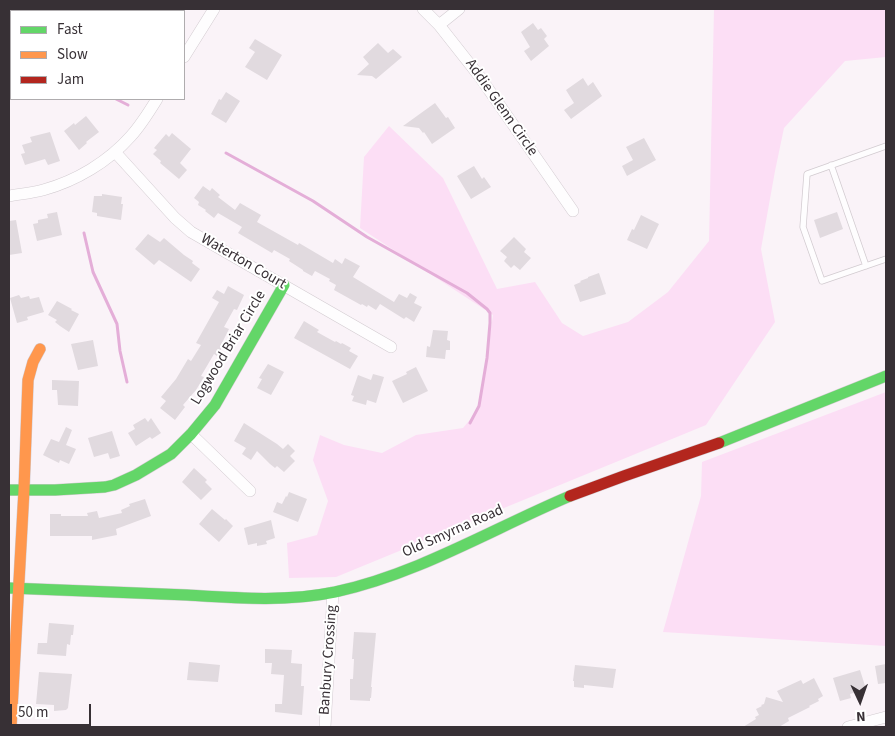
<!DOCTYPE html>
<html>
<head>
<meta charset="utf-8">
<style>
  body { margin:0 }
  #map { position:relative; width:895px; height:736px; overflow:hidden; background:#faf3f8; font-family:"Source Sans 3",sans-serif }
  canvas { display:block }
  .frame { position:absolute; inset:0; border:10px solid #373035; pointer-events:none }
  .legend { position:absolute; left:10px; top:10px; width:175px; height:90px; box-sizing:border-box; background:#fff; border:1px solid #afacae; margin:0; padding:6px 9px; list-style:none; font-size:15px; color:#373035 }
  .legend li { display:flex; align-items:center; gap:10px; height:25px }
  .legend b { width:25px; border:1px solid #afacae }
  .north { position:absolute; left:835px; top:676px; width:50px; height:50px; -webkit-text-stroke:4px #fff; paint-order:stroke; rotate:177deg; font-size:14px; font-weight:700; line-height:20px; text-align:center; color:#373035 }
  .north::after { content:''; display:block; margin:auto; width:18px; height:22px; background:#373035; clip-path:polygon(50% 0,100% 100%,50% 72%,0 100%) }
  .scale { position:absolute; left:10px; top:704px; width:81px; height:22px; box-sizing:border-box; border:2px solid #373035; border-top:0; padding-left:6px; font-size:15px; line-height:18px; white-space:nowrap; color:#373035; -webkit-text-stroke:4px #fff; paint-order:stroke }
</style>
</head>
<body>
<div id="map">
<canvas width="895" height="736"></canvas>
<div class="frame"></div>
<ul class="legend">
<li><b style="height:6px;background:#63d668"></b>Fast</li>
<li><b style="height:6px;background:#ff974d"></b>Slow</li>
<li><b style="height:6px;background:#b3261e"></b>Jam</li>
</ul>
<div class="north">N</div>
<div class="scale">50 m</div>
</div>
<script>
const c = document.querySelector('canvas').getContext('2d');
c.lineJoin = 'round';
function paint(path, color) {
  c.fillStyle = color;
  c.fill(path, 'evenodd');
}
function stroke(path, color, width, dash) {
  c.strokeStyle = color;
  c.lineWidth = width;
  c.lineCap = dash ? 'butt' : 'round';
  c.setLineDash(dash || []);
  c.stroke(path);
}
function label(font, color, halo, rows, align = 'center') {
  c.font = font + ' "Source Sans 3",sans-serif';
  c.lineWidth = 4;
  c.setLineDash([]);
  c.textBaseline = 'middle';
  c.strokeStyle = halo;
  c.fillStyle = color;
  for (const [text, x, y, turn = 0] of rows) {
    c.save();
    c.translate(x, y);
    c.rotate((+turn || 0) * Math.PI / 180);
    c.textAlign = isNaN(turn) ? turn : align;
    if (halo) c.strokeText(text, 0, 0);
    c.fillText(text, 0, 0);
    c.restore();
  }
}
paint(new Path2D(`
  M714 9H886V57L845 61 784 128 775 171 761 249 775 322 706 425 336 577 289 578 287 543 317 535 328 501 313 460 320 435 344 445 382 453 416 435 463 428 478 410 493 315 360 228 364 157 389 126 443 178 497 289 535 282 562 323 583 336 628 322 668 292 709 241Z
  M886 392V646L663 632 701 496 702 462Z`), '#fcdef5');
stroke(new Path2D(`
  M9 42 11 43
  M116 99 128 105
  M226 153 313 201 367 237 467 293 487 309 490 313V323L487 358 479 406 470 423
  M84 233 93 272 117 324 120 351 127 382`), '#e4aed8', 3);
paint(new Path2D(`
  M533 23 538 30 541 28 547 36 544 39 549 46 531 61 524 51 530 47 521 32Z
  M255 39 282 55 267 80 245 67 255 52 249 48Z
  M378 43 388 53 393 49 402 57 376 79 372 76 357 75 369 64 363 57Z
  M583 78 588 86 593 82 602 96 571 119 564 110 574 103 566 90Z
  M226 92 240 101 226 123 211 114 219 99 221 100Z
  M435 103 446 118 448 117 455 128 432 144 424 132 423 133 419 128 403 126Z
  M86 116 99 132 86 142 87 143 79 150 64 131 74 123 75 125Z
  M50 132 60 161 48 165 45 159 25 165 21 154 25 153 22 145 32 142 30 137Z
  M172 133 191 149 180 163 187 170 179 179 160 163 161 161 153 154 157 150 154 148 166 134 169 137Z
  M644 138 656 160 627 176 622 166 633 160 626 147Z
  M474 166 482 179 484 177 491 187 471 199 457 176Z
  M203 186 210 191 212 188 220 195 218 197 235 210 240 203 261 215 257 222 298 245 299 243 333 263 335 259 342 264 345 258 360 266 353 277 394 302 399 294 407 298 410 293 417 297 414 303 422 307 414 322 406 317 404 319 380 304 376 310 368 305 367 307 362 304 361 305 334 290 336 285 329 281 330 279 315 271 312 276 303 271V270L289 261 290 259 274 250 272 253 238 233 242 227 218 213 214 218 205 211 206 210 198 205 199 202 194 198Z
  M102 194 122 197 121 204H123L121 220 97 216V213L92 212 94 196H102Z
  M57 212 62 235 37 241 33 224 38 223V220L48 218 47 214Z
  M837 212 843 229 820 238 814 220Z
  M641 215 659 224 647 249 627 240 632 229 634 230Z
  M16 220 22 253 9 255V221Z
  M148 234 160 242 164 238 184 255 193 261 192 263 200 269 191 282 159 260 154 265 135 249Z
  M514 237 526 249 524 252 531 258 520 270 514 265 511 268 504 261 507 257 500 251Z
  M599 273 606 294 580 302 574 285 581 282 580 281 588 278V277Z
  M228 286 244 295 237 310 234 309 224 327 229 329 221 345 223 346 217 356 214 354 201 376 204 377 196 390 183 405 185 407 175 420 160 408 166 401 161 397 176 379 188 359 191 361 201 345 196 343 219 302 212 298 217 290 224 294Z
  M19 295 21 298 29 296 30 299 39 297 44 312 27 317 28 320 17 323 10 298Z
  M57 301 72 309 71 310 79 314 69 332 60 326 55 322 57 320 48 315Z
  M304 321 319 330 317 332 335 342 336 341 341 344 342 343 351 348 349 351 358 356 350 369 294 338Z
  M433 330 448 331 447 340 450 341V350H446L445 359 426 357 427 346 430 347Z
  M93 340 98 366 78 370 71 344Z
  M268 364 284 372 271 395 257 388 262 379 259 378Z
  M416 367 428 391 403 403 392 381 407 374 406 372Z
  M373 374 384 377 376 403 367 400 366 405 352 401 354 396 351 395 358 375 371 380Z
  M52 380 79 381 78 406 58 405 57 390H52Z
  M145 418 148 422 151 418 161 433 152 439 150 437 136 446 128 433 135 429 133 425Z
  M244 423 277 444 283 449 288 444 295 451 290 456 295 461 284 472 277 466 275 468 270 464 257 451 251 460 242 454 246 448 234 441Z
  M66 427 72 430 66 445 76 449 69 464 60 460 59 463 43 455 51 439 59 442Z
  M112 431 120 456 110 459 108 453 94 457 88 438Z
  M194 468 207 480 205 482 212 489 201 500 182 482Z
  M289 492 307 499 298 522 273 512 277 502 282 504 286 496 287 497Z
  M145 499 151 516 116 529 117 535 92 540V536H50V514H61V516H88L87 513 97 511 99 518 122 513 121 510 130 506 129 504Z
  M212 509 225 520 226 519 233 526 219 542 199 524Z
  M271 520 275 538 266 541 267 544 257 546V543L248 545 244 528Z
  M49 623 74 625 73 635H71L70 645 67 644 66 656 37 654 38 643H47Z
  M354 632 376 633 371 687H372L371 698H370V701L350 700V679H353L354 659H352Z
  M265 649 292 650 291 663 302 664 301 686H304L302 715 275 712V704H282L284 675 271 674 272 663H265Z
  M189 662 220 665 218 682 187 680Z
  M886 664V683L878 684 875 666Z
  M575 665 616 669 613 688 584 685V688L574 687V681H573Z
  M860 670 866 689 850 694 851 698 840 701 833 678Z
  M39 672 72 674 68 708 66 710 54 711V705L36 704Z
  M814 678 823 696 818 699 819 701 809 706 810 707 788 718 789 721 779 727H743L756 719 755 717 759 715 756 709 762 706 761 705 764 704 766 697 783 702 777 691 801 680 803 684Z`), '#e1dadf');
const lane = new Path2D(`
  M886 146 807 174 803 227 822 281 886 259
  M831 165 866 266`);
const street = new Path2D(`
  M423 9 439 25 480 77 573 211
  M439 25 459 9
  M184 57 214 9
  M115 152 175 218 191 232 391 347
  M9 196C20 194 32 193 43 190 76 181 108 162 131 136 141 125 149 112 157 99
  M191 434 250 491
  M325 727 333 592
  M848 727 886 717`);
const fast = new Path2D(`
  M719 443 886 376
  M9 490H55L105 487 114 485 136 475 171 454 191 434 215 405 284 285
  M9 588C68 590 128 593 187 595 236 598 287 602 335 592 418 574 492 529 570 496`);
const slow = new Path2D(`
  M11 727 24 490 28 380 33 362 40 349`);
const jam = new Path2D(`
  M570 496 624 476 719 443`);
stroke(lane, '#d2cbd0', 7);
stroke(street, '#d2cbd0', 12);
stroke(fast, '#d2cbd0', 12);
stroke(slow, '#d2cbd0', 12);
stroke(jam, '#d2cbd0', 12);
stroke(lane, '#fefdfe', 5.5);
stroke(street, '#fefdfe', 11);
stroke(fast, '#63d668', 11);
stroke(slow, '#ff974d', 11);
stroke(jam, '#b3261e', 11);
label('15px', '#373035', '#fff', [
  ["Addie Glenn Circle",501,108,55],
  ["Waterton Court",243,262,30],
  ["Logwood Briar Circle",229,348,-59],
  ["Old Smyrna Road",453,532,-24],
  ["Banbury Crossing",329,660,-86]
]);
</script>
</body>
</html>
